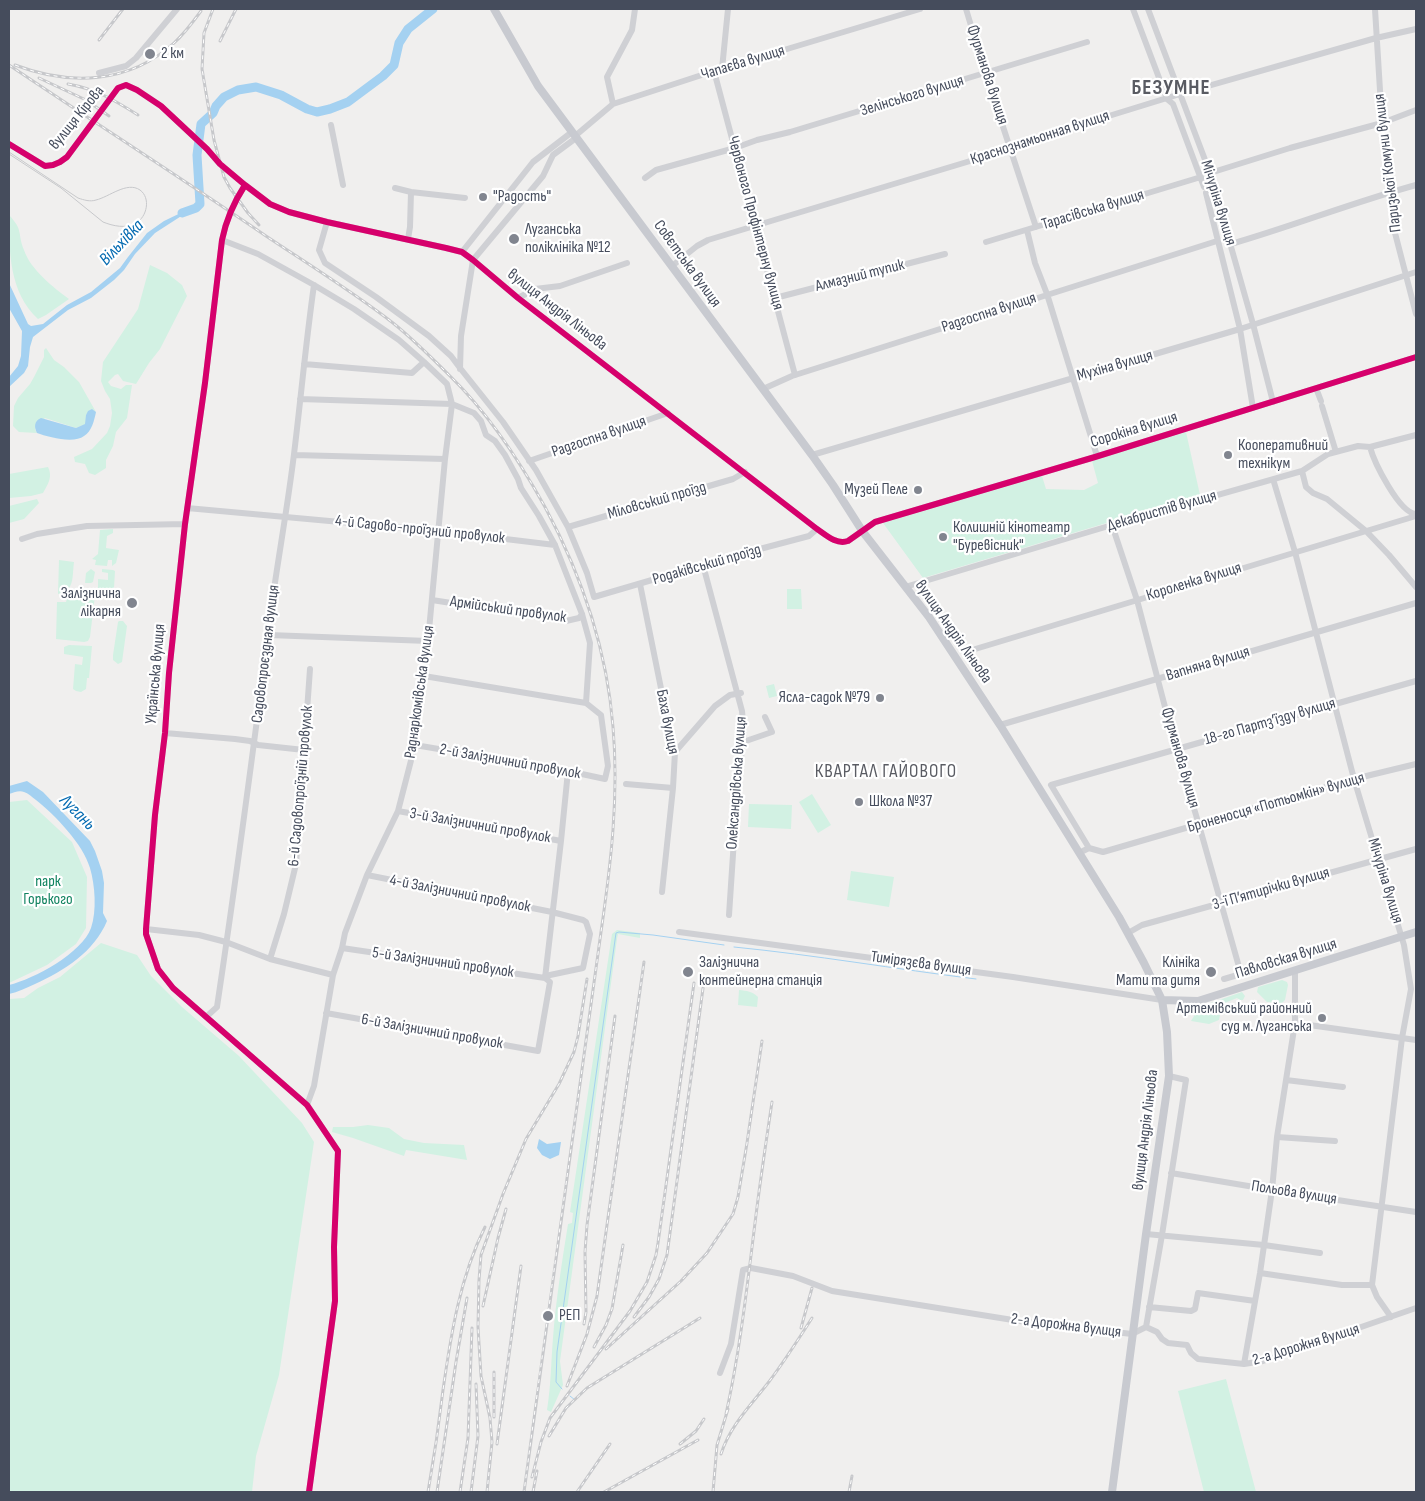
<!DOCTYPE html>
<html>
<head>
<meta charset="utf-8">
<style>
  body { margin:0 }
  #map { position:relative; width:1425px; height:1501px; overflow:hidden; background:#f0efee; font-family:"Sofia Sans Condensed",sans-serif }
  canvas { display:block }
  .frame { position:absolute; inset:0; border:10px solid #454c5c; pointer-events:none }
</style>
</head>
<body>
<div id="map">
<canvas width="1425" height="1501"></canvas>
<div class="frame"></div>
</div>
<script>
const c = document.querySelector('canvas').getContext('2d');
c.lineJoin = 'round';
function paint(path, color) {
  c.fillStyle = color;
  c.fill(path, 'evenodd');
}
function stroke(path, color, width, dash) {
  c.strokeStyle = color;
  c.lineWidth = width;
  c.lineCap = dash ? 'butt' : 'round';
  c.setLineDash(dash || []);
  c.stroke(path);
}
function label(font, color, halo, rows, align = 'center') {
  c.font = font + ' "Sofia Sans Condensed",sans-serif';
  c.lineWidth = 4.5;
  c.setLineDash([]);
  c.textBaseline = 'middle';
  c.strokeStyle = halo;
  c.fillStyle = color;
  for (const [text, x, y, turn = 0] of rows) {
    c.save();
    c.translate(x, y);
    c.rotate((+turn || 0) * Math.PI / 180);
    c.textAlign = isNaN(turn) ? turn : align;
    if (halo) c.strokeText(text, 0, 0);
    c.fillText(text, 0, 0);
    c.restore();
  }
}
paint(new Path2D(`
  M9 215C24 231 17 233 24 250 30 269 54 288 69 299L46 315 38 319C9 292 9 251 9 215Z
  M150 265 167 273 182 285 187 296 160 349 149 363 136 384 123 381 118 374 115 375 108 382 111 386 121 389 126 385H132L127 418 116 432 113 446 106 460V468L95 475 89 473 85 464 75 462 74 457 92 449 107 433 110 426 112 413 110 399 105 391 101 381 103 362 138 309Z
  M46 348 54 360 64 367 79 382 96 412 92 409 86 415V424L76 428 45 418 35 429 37 433 19 432 13 426 14 406 18 398 30 384 34 377 44 357V350Z
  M1186 432 1200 495 923 578 883 523 1042 476 1046 489 1084 490 1098 483 1092 461Z
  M48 467C53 477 48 484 43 493L31 496 9 498V474Z
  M37 499 39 503 24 519 9 523V506Z
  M113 529V533L107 536 106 548 119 550 116 563 112 566V560H108L107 566 95 565 96 560 92 559 98 554 100 530Z
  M59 560 74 562C72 577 75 591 58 594Z
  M91 569 95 572 93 582 91 583H85L86 573Z
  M102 569 113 570 115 571 114 588 111 591 98 589V579L108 580V573L102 572Z
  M787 589H801L802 609H787Z
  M73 590 92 592 95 595 90 637 88 641 84 642 56 639 57 602H66L68 595Z
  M119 621H123L127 626 122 662 118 664 113 660V655L118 622Z
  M69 645 92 646 89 678H87L86 689 81 692 76 691 73 689 75 664 82 665 83 657 64 654V647Z
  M774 684 777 696 769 698 766 686Z
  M812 794 831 825 818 833 799 802Z
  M27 800 72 842 87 877 86 928 76 944 47 965 9 983V802Z
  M749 804 792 805 791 829 748 827Z
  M851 871 894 877 889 907 847 900Z
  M617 930 640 933V938L618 934 617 939 560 1361 563 1385 551 1412 547 1410C551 1386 551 1362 553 1338 556 1299 562 1262 568 1224L572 1223 573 1213 570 1212 612 934Z
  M101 943 137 955 151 976 182 1007 239 1056 302 1123 314 1142 279 1375 256 1456 252 1492H9V999L24 998 38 988 60 977Z
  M1282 980 1287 982 1288 985 1285 1000 1282 1003 1267 1002 1257 992 1258 987Z
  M739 990C747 991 752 991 758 997L757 1007 738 1005Z
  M1242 992 1245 996 1243 1000H1240L1237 998 1222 1004 1219 1020 1209 1024 1191 1021 1199 1008 1202 1006Z
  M368 1125 389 1128 404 1139 424 1143 464 1145 467 1160 406 1150 404 1156 353 1138 332 1132 333 1127H353Z
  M1226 1379 1256 1492H1204L1178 1391Z`), '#d2f1e3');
paint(new Path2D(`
  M193 207V211L186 213 155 233 135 254 124 270 114 280 91 298 68 310 33 337 30 347 28 366 24 373 9 387V377L18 366 21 356 22 331 9 308V283L28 324 31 326 43 324 67 305 91 292 120 268 128 257 147 233 164 221Z
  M92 409 96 412C94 421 92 431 84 436 74 444 48 437 37 433 34 427 34 421 41 418L76 428 85 424 86 415 88 411Z
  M27 781 43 792 90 841 95 851 102 871 104 883 103 913 107 921C94 952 64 971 35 984 26 988 18 992 9 994V985C34 979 82 953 91 928 97 911 95 885 90 868 83 844 55 815 36 800 32 797 28 793 24 792 19 790 13 793 9 794V786Z
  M539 1139 547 1144 561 1142 559 1155 550 1159 542 1155 537 1148Z`), '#a4d1f1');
stroke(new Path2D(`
  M734 947C815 955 895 969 976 979
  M562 1389 556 1382 557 1352 616 933 619 932 653 935 724 945
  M570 1396 575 1400`), '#a4d1f1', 1);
stroke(new Path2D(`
  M182 213 196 208 200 204 197 155 201 124 213 113 216 106 224 97 238 90 256 87 281 95 307 109 317 112 330 109 348 102 383 76 394 65 399 43 408 29 433 9`), '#a4d1f1', 9);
stroke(new Path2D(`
  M966 9 985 72 1036 227
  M1133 9 1167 99 1173 104 1204 187
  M1148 9 1210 173 1253 324 1273 402
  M1375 9 1382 123 1390 192 1395 233 1416 314
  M722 69 728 9
  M714 71 795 375
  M99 73 126 66 136 58 177 9
  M613 104 607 77 632 30 635 9
  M331 125 343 185
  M575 136 613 104 714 71 920 9
  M9 144 45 166 53 165 60 162 67 157 118 88 126 85 137 90 161 106 207 149 220 164 245 185 270 204 289 212 327 222 446 248 462 252 473 260 518 298 817 529C826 535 836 545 848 541L875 522 1095 457 1416 357
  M1210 173 1290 148 1382 123 1416 110
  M645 178 656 170 735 148 757 140 790 132 1087 42
  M245 185C234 202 226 220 222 240L205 383 185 524 169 673 165 733 155 815 146 929V934L158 969 173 988 307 1105 338 1151 334 1247 335 1301 309 1492
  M395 188 411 192 465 198
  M1206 193 1240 329 1253 408
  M327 222 319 250 325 263 376 297 429 336 451 356 460 368 503 422 536 470 568 527 587 573 594 597 737 555 809 536 817 529
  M1027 230 1035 263 1047 294 1097 456
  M408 239 410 227 411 192
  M222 240 258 254 314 285 354 309 399 340 424 362 447 384 452 404 445 459 428 641 415 745 398 811 367 875 345 933 342 948 333 975 314 1086 307 1105
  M986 242 1201 177
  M1231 244C1293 226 1354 202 1416 185
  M462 252 533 162 572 132
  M672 266 697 246 708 240 1010 149 1083 126 1099 119 1180 94 1376 38 1416 29
  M518 298 535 289 560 286 627 263
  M775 298 945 254
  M304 364 412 373 424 362
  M460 369 461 336 473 260 543 176 553 155 576 138
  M1316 388 1321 401
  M763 389 792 376 1217 241
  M300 399 452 404 474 413 481 421 486 435 495 441 505 455 518 479 521 488 539 516 555 545 582 614 590 643 586 703 601 715 608 766 605 779 568 771 415 745
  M1322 406 1336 452
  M1370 447C1374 462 1399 513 1416 514
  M294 455 445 459
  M812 455 1240 329 1416 272
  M529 461 668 413
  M1302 471 1306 487 1313 493 1327 499 1366 531 1389 555 1416 587
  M1273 479 1295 552 1354 779 1404 945 1411 989 1402 1038 1372 1285 1377 1297 1391 1317
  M187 508 439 531 555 545
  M1112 525 1137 600 1176 749 1199 825 1241 974 1224 979
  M568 527 733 479 745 472
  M22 539 37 534 87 526 185 524
  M703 565 742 711 744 731 737 794 729 915
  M640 584 673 748 675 752 673 788 662 892
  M905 587 1112 525 1302 471 1328 454 1358 446 1370 447 1416 435
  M432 600 566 621 579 618 582 614
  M269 635 428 641
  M972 650 1416 516
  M424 676 586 703
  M1000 725 1416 603
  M165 733 235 739 250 741 258 745 304 750
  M743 742 772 732 765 717
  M675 752 715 706 730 695 741 693
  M626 784 673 788
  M398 811 561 841
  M1089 848 1051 785 1416 681
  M1079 853 1089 848 1103 852 1354 779 1416 764
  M146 929 199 935 226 942 270 959 333 975
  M679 932 1013 977 1162 1000
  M1128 933 1142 925 1416 849
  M342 948 545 978 550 975 583 968 590 934 586 922 583 920 552 912 367 875
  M270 959 284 914 296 864 310 669
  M326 1013 538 1051 550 982 545 978 561 841 568 771
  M206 1017 217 1007C237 873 255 738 272 603 279 553 288 504 294 454 301 397 306 341 314 285
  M1295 1023 1416 1040
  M1286 1080 1343 1087
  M1277 1137 1335 1141
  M1171 1173 1272 1190 1416 1212
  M1146 1234 1264 1245 1320 1253
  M1260 1273 1342 1285H1372
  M1149 1307 1191 1311 1195 1309 1198 1293 1255 1301
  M1146 1327 1157 1332 1162 1339 1168 1343 1187 1345 1191 1353 1198 1359 1244 1364 1263 1361 1416 1308
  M1244 1364 1260 1273 1272 1190 1277 1137 1295 1023V971
  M720 1373 731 1344 743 1270 751 1268 793 1276 832 1291 1019 1321 1132 1334 1146 1327 1162 1235 1186 1080 1169 1076`), '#cfd0d4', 6);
stroke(new Path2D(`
  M494 9 538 86 812 455 833 485 863 532 929 617 1000 725 1119 917 1144 963 1162 1000 1167 1032 1169 1076 1146 1234 1112 1492
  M1162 1000 1198 1001 1416 932`), '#c8cad0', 8);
stroke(new Path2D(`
  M9 152 78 198C84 200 90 202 96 200 109 197 127 181 140 190 151 198 147 217 136 223 126 229 113 226 103 222L61 188 9 154`), '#c7c8cb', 1);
const rail = new Path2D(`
  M213 9 204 33 202 69 214 140 224 177 230 188 248 213 259 225
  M99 40 123 9
  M220 41 236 9
  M9 65C94 122 181 178 266 236 308 264 353 292 393 323 413 339 432 358 450 376 489 414 519 460 545 507 581 574 607 650 613 727 619 796 611 863 601 932 594 983 587 1034 580 1084 561 1220 542 1356 524 1492
  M15 65C70 86 129 84 174 43 184 34 193 22 201 11
  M39 78 86 100 109 116
  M68 84C96 89 114 100 138 115
  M483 1306 498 1238 506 1209
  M634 1317 649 1297 659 1279 667 1255 704 981
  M584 1324 586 1312 585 1252 587 1225 615 1016
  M801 1328 812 1288
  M594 1347 606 1325 612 1309 623 1245
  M606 1349 681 1281 707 1253 733 1214 738 1197 747 1143 762 1041
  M567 1386 587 1334 597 1296 644 962
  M726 1414C740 1351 747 1287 755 1223 760 1182 766 1142 772 1102
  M494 1417V1372
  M549 1436 566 1408 587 1388 700 1318
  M497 1444 521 1266
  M680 1444 696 1431 704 1419
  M721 1454C730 1426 750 1406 768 1383 784 1362 798 1340 812 1318
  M532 1477 541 1442 550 1418 630 1311 647 1282 656 1255 658 1243 694 983
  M428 1492C434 1458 439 1424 443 1390 451 1334 460 1277 485 1227
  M437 1492 456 1362 467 1298
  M460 1492 468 1438 472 1328
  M471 1492 478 1436 476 1384
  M487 1492 492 1442 490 1418 481 1376 478 1327 479 1280 481 1255 503 1194 526 1139 559 1084 574 1052 578 1036 587 979
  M533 1492 537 1471
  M577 1492 610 1444
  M604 1492 698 1440
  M713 1492 717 1445 728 1409
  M849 1492 852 1476`);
stroke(rail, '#c7c8cb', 3);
stroke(rail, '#fff', 1, [4]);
stroke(new Path2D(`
  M9 144 45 166 53 165 60 162 67 157 118 88 126 85 137 90 161 106 207 149 220 164 245 185 270 204 289 212 327 222 446 248 462 252 473 260 518 298 817 529C826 535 836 545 848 541L875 522 1095 457 1416 357
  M245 185C234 202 226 220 222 240L205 383 185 524 169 673 165 733 155 815 146 929V934L158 969 173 988 307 1105 338 1151 334 1247 335 1301 309 1492`), '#d6006c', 6);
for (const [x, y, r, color] of [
  [150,54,6,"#81858f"],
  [483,197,5,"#81858f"],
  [514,239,6,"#81858f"],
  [1228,455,5,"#81858f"],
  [918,490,5,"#81858f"],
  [943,537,5,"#81858f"],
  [132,603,6,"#81858f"],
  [880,698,5,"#81858f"],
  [859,802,5,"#81858f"],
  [688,972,6,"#81858f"],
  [1211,972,6,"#81858f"],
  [1322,1018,5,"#81858f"],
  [548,1316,6,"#81858f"]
]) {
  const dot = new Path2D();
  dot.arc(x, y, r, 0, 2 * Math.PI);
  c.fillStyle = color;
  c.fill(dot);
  stroke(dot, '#fff', 2);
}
label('16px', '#454c5c', '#fff', [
  ["2 км",161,54],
  ["\"Радость\"",493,197],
  ["Луганська",525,230],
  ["поліклініка №12",525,248],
  ["Кооперативний",1238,446],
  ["технікум",1238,464],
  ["Музей Пеле",908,490,"right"],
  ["Колишній кінотеатр",953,528],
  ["\"Буревісник\"",953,546],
  ["Залізнична",121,594,"right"],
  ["лікарня",121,612,"right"],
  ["Ясла-садок №79",870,698,"right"],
  ["Школа №37",869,802],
  ["Залізнична",699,963],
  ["контейнерна станція",699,981],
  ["Клініка",1200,963,"right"],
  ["Мати та дитя",1200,981,"right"],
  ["Артемівський районний",1312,1009,"right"],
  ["суд м. Луганська",1312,1027,"right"],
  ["РЕП",559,1316]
], 'left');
label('16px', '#454c5c', '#fff', [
  ["Чапаєва вулиця",743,63,-17],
  ["Фурманова вулиця",987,75,72],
  ["Зелінського вулиця",912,96,-17],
  ["вулиця Кірова",77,118,-51],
  ["Краснознамьонная вулиця",1040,138,-18],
  ["Паризької Комуни вулиця",1388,163,-97],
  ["Мічуріна вулиця",1218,203,73],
  ["Тарасівська вулиця",1093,210,-17],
  ["Червоного Профінтерну вулиця",755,223,75],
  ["Совєтська вулиця",687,264,54],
  ["Алмазний тупик",860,276,-14],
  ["вулиця Андрія Ліньова",557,310,38],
  ["Радгоспна вулиця",989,313,-18],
  ["Мухіна вулиця",1115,366,-16],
  ["Сорокіна вулиця",1134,430,-17],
  ["Радгоспна вулиця",599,437,-19],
  ["Міловський проїзд",657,501,-16],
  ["Декабристів вулиця",1162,511,-16],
  ["4-й Садово-проїзний провулок",420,530,6],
  ["Родаківський проїзд",707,565,-16],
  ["Короленка вулиця",1194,582,-17],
  ["Армійський провулок",508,610,8],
  ["вулиця Андрія Ліньова",953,632,55],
  ["Садовопроєздная вулиця",266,654,-83],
  ["Вапняна вулиця",1208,664,-17],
  ["Українська вулиця",156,674,-85],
  ["Раднаркомівська вулиця",420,692,-82],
  ["Баха вулиця",667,722,79],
  ["18-го Партз’їзду вулиця",1270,722,-16],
  ["Фурманова вулиця",1180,758,74],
  ["2-й Залізничний провулок",510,762,10],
  ["Олександрівська вулиця",737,783,-86],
  ["6-й Садовопроїзній провулок",301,786,-85],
  ["Броненосця «Потьомкін» вулиця",1276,803,-16],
  ["3-й Залізничний провулок",480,826,10],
  ["Мічуріна вулиця",1385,881,73],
  ["3-ї П’ятирічки вулиця",1271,889,-16],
  ["4-й Залізничний провулок",460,894,11],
  ["Павловская вулиця",1286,959,-17],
  ["5-й Залізничний провулок",443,963,8],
  ["Тимірязєва вулиця",921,964,8],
  ["6-й Залізничний провулок",432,1032,10],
  ["вулиця Андрія Ліньова",1146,1130,-83],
  ["Польова вулиця",1294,1193,9],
  ["2-а Дорожна вулиця",1066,1326,7],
  ["2-а Дорожня вулиця",1306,1345,-17]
]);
label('16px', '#118360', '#fff', [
  ["парк",48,882],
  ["Горького",48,900]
]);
label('italic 18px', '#036ab1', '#fff', [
  ["Вільхівка",122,243,-46],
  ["Лугань",77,813,45]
]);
c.letterSpacing = '1px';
label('19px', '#5a5c63', '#fff', [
  ["КВАРТАЛ ГАЙОВОГО",886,772]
]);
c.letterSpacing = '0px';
c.letterSpacing = '1px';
label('bold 21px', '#5a5c63', '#fff', [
  ["БЕЗУМНЕ",1171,89]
]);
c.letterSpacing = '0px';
</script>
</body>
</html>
